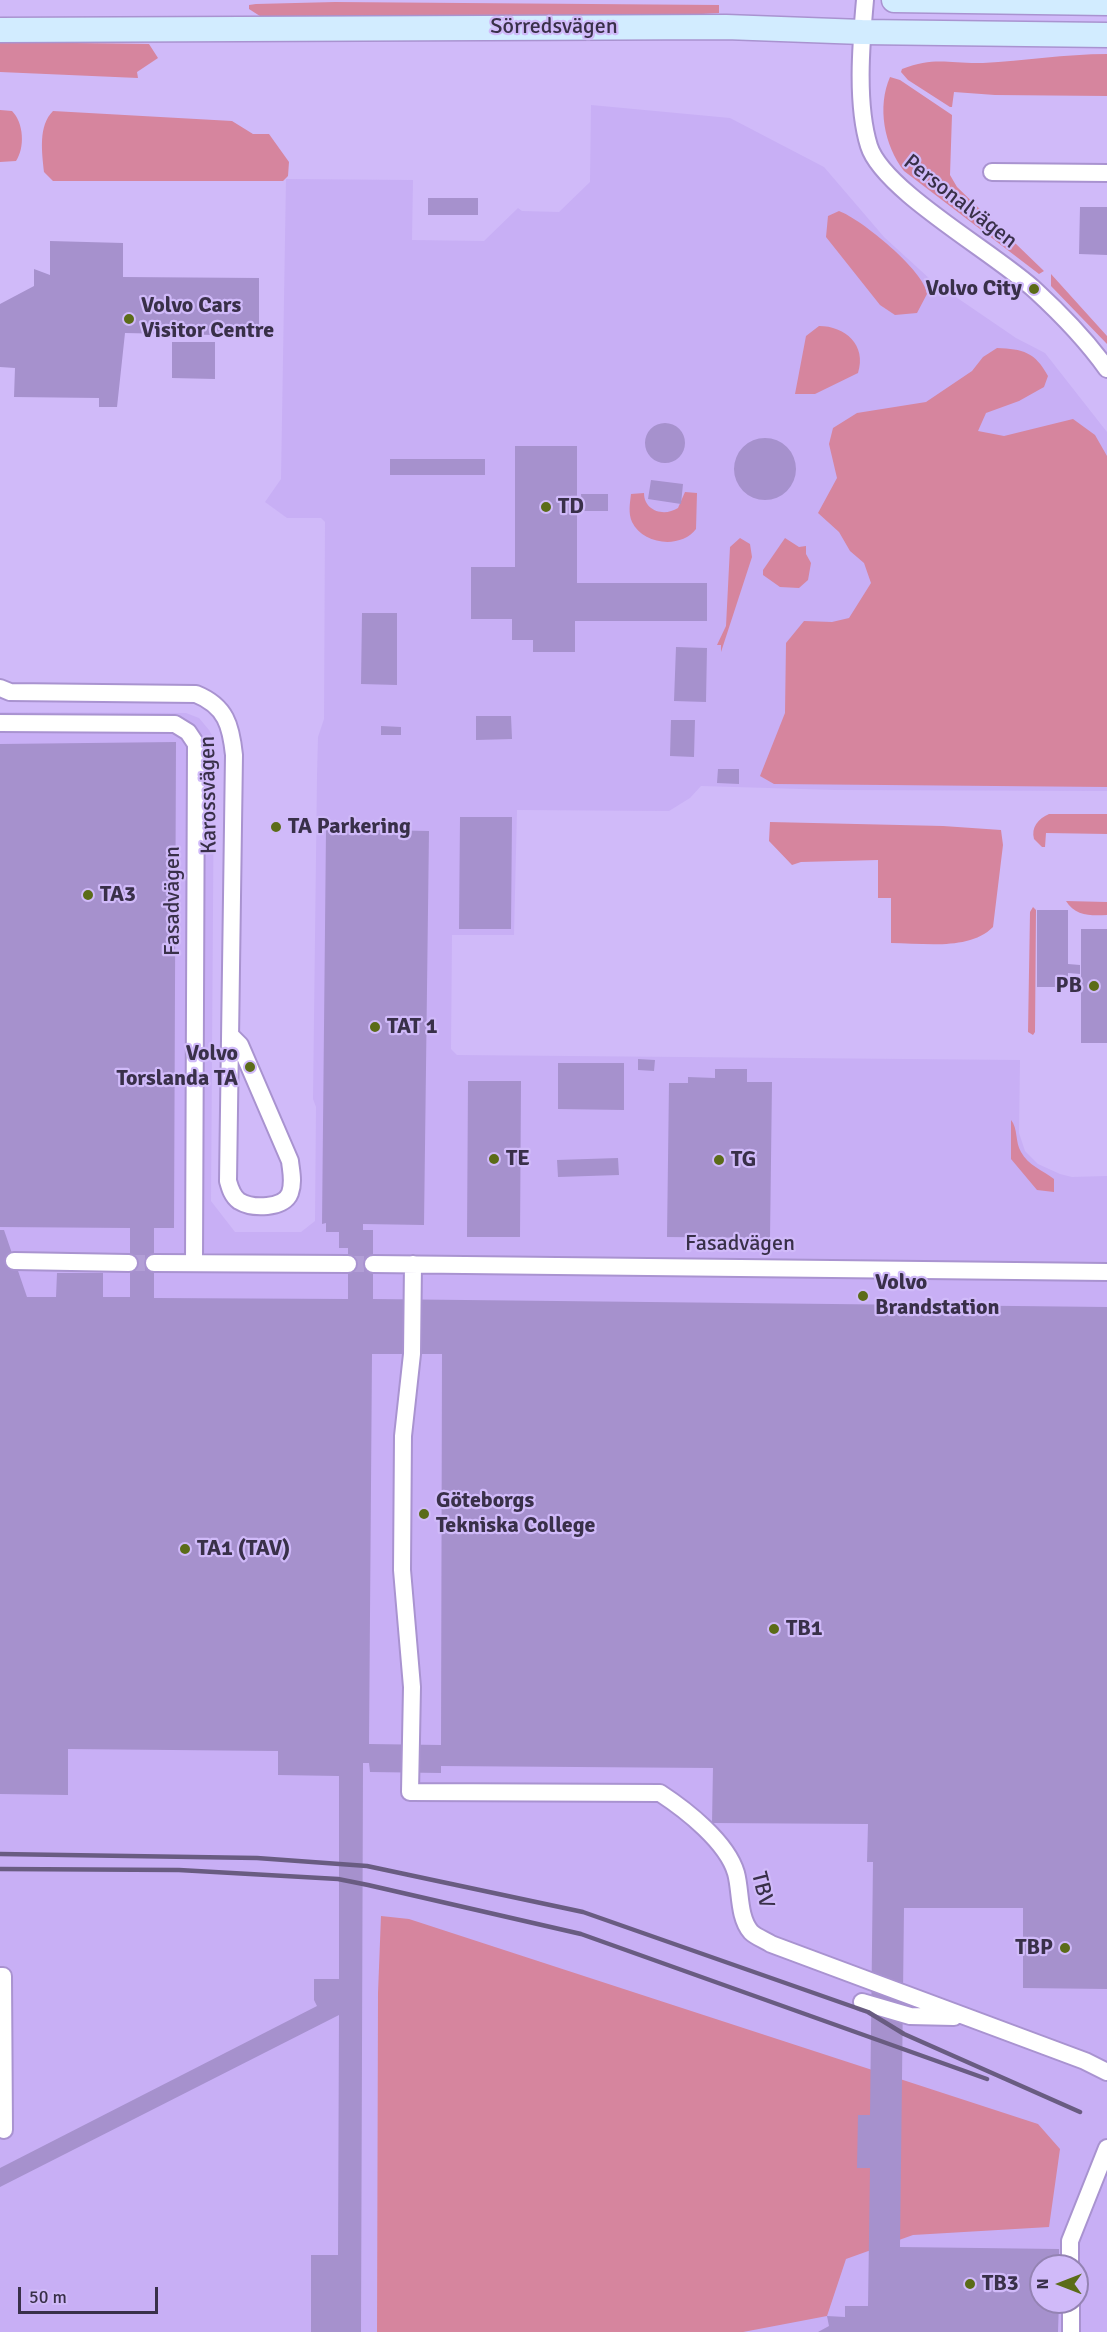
<!DOCTYPE html>
<html>
<head>
<meta charset="utf-8">
<style>
  body { margin:0 }
  #map { position:relative; width:1107px; height:2332px; overflow:hidden; background:#d0baf9; font-family:Signika,sans-serif }
  canvas { display:block }
  .north { position:absolute; left:1029px; top:2254px; width:60px; height:60px; box-sizing:border-box; background:#d0baf9; border:2px solid #9483b3; border-radius:50%; rotate:270deg; font-size:16px; font-weight:700; line-height:24px; text-align:center; color:#393049 }
  .north::after { content:''; display:block; margin:auto; width:21px; height:27px; background:#5b6c18; clip-path:polygon(50% 0,100% 100%,50% 72%,0 100%) }
  .scale { position:absolute; left:18px; top:2287px; width:140px; height:27px; box-sizing:border-box; border:3px solid #393049; border-top:0; padding-left:8px; font-size:18px; line-height:21px; white-space:nowrap; color:#393049; -webkit-text-stroke:4px #d0baf9; paint-order:stroke }
</style>
</head>
<body>
<div id="map">
<canvas width="1107" height="2332"></canvas>
<div class="north">N</div>
<div class="scale">50 m</div>
</div>
<script>
const c = document.querySelector('canvas').getContext('2d');
c.lineJoin = 'round';
function paint(path, color) {
  c.fillStyle = color;
  c.fill(path, 'evenodd');
}
function stroke(path, color, width, dash) {
  c.strokeStyle = color;
  c.lineWidth = width;
  c.lineCap = dash ? 'butt' : 'round';
  c.setLineDash(dash || []);
  c.stroke(path);
}
function label(font, color, halo, rows, align = 'center') {
  c.font = font + ' Signika,sans-serif';
  c.lineWidth = 4.5;
  c.setLineDash([]);
  c.textBaseline = 'middle';
  c.strokeStyle = halo;
  c.fillStyle = color;
  for (const [text, x, y, turn = 0] of rows) {
    c.save();
    c.translate(x, y);
    c.rotate((+turn || 0) * Math.PI / 180);
    c.textAlign = isNaN(turn) ? turn : align;
    if (halo) c.strokeText(text, 0, 0);
    c.fillText(text, 0, 0);
    c.restore();
  }
}
paint(new Path2D(`
  M591 105 730 118 824 167 884 237 931 280 1016 338 1045 353 1107 432V791L835 790 701 786 690 798 669 811 517 810 514 935H452L451 1049 457 1055 1020 1060 1019 1133 1025 1151 1038 1164 1060 1174 1072 1177 1107 1176V2332H0V712L186 713 199 718 209 730 213 737 214 762 211 1201 235 1232H301L315 1221 316 1107 313 1099 317 775 318 737 324 719 325 522 321 518H287L265 502 281 479 286 179 413 180 412 240 484 241 518 208 522 211 559 212 590 182ZM1041 2266H1077V2302H1041Z`), '#c8aff5');
paint(new Path2D(`
  M335 2 719 5V13L567 22 263 18 249 9V5L256 4Z
  M0 42 149 44 158 58 137 72 138 78 0 72Z
  M1107 54V96L995 95 954 92 952 107H950L908 80 901 72 902 69C936 56 949 64 983 63 1024 61 1065 54 1107 54Z
  M890 77 900 80 952 115 950 175 957 187 1044 271 1039 274 904 171C884 145 877 107 890 77Z
  M0 110 12 111C24 123 25 148 16 161L0 162Z
  M53 111 232 121 253 134H269L289 162 288 176 283 181H53L44 172C42 152 38 126 53 111Z
  M839 211C861 219 925 271 927 294L917 313 895 315 880 305 826 237 828 216Z
  M1051 274 1107 336V344L1051 286Z
  M819 326C845 326 867 345 858 373L815 394H795L806 336Z
  M997 348C1023 349 1035 352 1048 376L1044 387 1019 401 986 413 978 431 1004 436 1073 419 1095 435 1107 456V787L774 784 760 776 785 713 786 643 804 621 832 622 849 618 871 583 864 563 850 551 839 532 818 513 837 478 829 444 833 428 857 413 926 402 972 371 983 357Z
  M685 492 697 493 696 529C681 549 643 545 632 522 628 513 630 503 631 494L644 493C644 511 664 517 678 508Z
  M740 538 750 544 752 557 721 652V645H717L726 626 730 547Z
  M785 538 799 547 806 546V554L811 563 808 580 799 588 780 587 763 575V570Z
  M1049 814H1107V834L1046 833 1045 847H1042L1034 839C1031 827 1038 819 1049 814Z
  M770 822 943 826 1001 830 1003 845 993 927C969 951 923 943 891 943V898H878V860L801 862 792 865 769 841Z
  M1066 901 1107 902V915C1091 916 1075 916 1066 901Z
  M1033 907 1036 910 1035 1032 1033 1035 1028 1032 1030 912Z
  M1011 1120C1018 1128 1015 1142 1021 1152 1028 1165 1042 1170 1054 1179V1192L1037 1190 1011 1159Z
  M381 1916 409 1919 1038 2124 1060 2149 1049 2227 913 2235 846 2259 827 2316 743 2332H377L378 1993Z`), '#d6859e');
paint(new Path2D(`
  M428 198H478V215H428Z
  M1080 207H1107V255L1079 254Z
  M50 241 123 243V277L259 278V336L125 333 117 407H99V398L14 397 15 368 0 367V304L34 286V269L50 275Z
  M172 342H215V379L172 378Z
  M645 443a20 20 0 1 1 40 0a20 20 0 1 1-40 0Z
  M734 469a31 31 0 1 1 62 0a31 31 0 1 1-62 0Z
  M515 446H577V583H707V621H575V652H533V640H512V619H471V567H515Z
  M390 459H485V475H390Z
  M651 480 683 484 681 504 648 499Z
  M581 494H608V511H582Z
  M362 613H397V685L361 684Z
  M676 647 707 648 706 702 674 701Z
  M476 716H511L512 739 476 740Z
  M671 720H695L694 757 670 756Z
  M381 726 401 727V735H381Z
  M176 742 174 1228H154V1298L348 1299V1248H339V1232H326V1223L322 1224 326 829 429 831 424 1225 363 1224V1230H373V1299L1107 1307V1989L1023 1988V1908H904L900 2247 1059 2249V2266H1041V2302H1059L1058 2332H818L829 2326 827 2316 845 2317V2306H868L870 2168H857L858 2115H870L873 1862H867L868 1824 712 1823 713 1768 441 1766V1773L370 1772 369 1763H363L361 2332H311V2255H338L339 2015 0 2187V2168L317 2006 314 2000V1979H339V1776L278 1775V1751L68 1749V1795L0 1794V1230H4L27 1297H56L57 1273H103V1297H130V1228L0 1227V744ZM372 1354H442L441 1745 369 1744Z
  M718 769H739V784L717 783Z
  M460 817H512L511 929H459Z
  M1037 910H1068V964L1080 965V974L1068 973V987H1037Z
  M1081 929H1107V1043H1081Z
  M638 1059 655 1060 654 1071 638 1070Z
  M558 1063H624V1110L558 1109Z
  M715 1069H747V1082H772L770 1238 667 1237 669 1083H688V1077L715 1078Z
  M468 1081H521L520 1237H467Z
  M618 1158 619 1175 558 1177 557 1160Z`), '#a691cd');
stroke(new Path2D(`
  M129 1263H154
  M348 1264H373`), '#b29ed6', 16, [16, 8]);
const street = new Path2D(`
  M865 0C861 44 856 104 869 146 883 191 997 254 1036 291 1061 314 1087 341 1107 369
  M992 172 1107 173
  M0 688 10 692 196 694C226 706 231 726 234 755L228 1181C230 1188 232 1196 239 1201 252 1209 284 1209 290 1193 294 1182 291 1171 290 1161L240 1045 231 1036
  M0 723 175 724 188 732 196 744 194 1262
  M14 1261 129 1263
  M154 1263 348 1264
  M373 1264 1107 1272
  M413 1264 412 1354 403 1436 402 1570 412 1687 410 1792 660 1793C686 1810 727 1842 736 1873 741 1891 738 1917 751 1932 756 1937 765 1940 771 1944L1085 2061 1107 2072
  M0 1976H3L4 2130
  M862 2002 910 2016 954 2017
  M1070 2266V2241L1107 2148
  M1071 2302V2332`);
const secondary = new Path2D(`
  M894 0 1107 3
  M0 30 726 27 862 32 1107 35`);
stroke(street, '#a993d0', 20);
stroke(secondary, '#a993d0', 27);
stroke(street, '#fff', 16);
stroke(secondary, '#d2ecff', 24);
stroke(new Path2D(`
  M0 1854 257 1858 367 1866 583 1912 868 2012 904 2034 1080 2112
  M0 1869 179 1870 338 1879 368 1885 581 1934 987 2079`), '#695c81', 4.5);
for (const [x, y, r, color] of [
  [1034,289,6,"#5b6c18"],
  [129,319,6,"#5b6c18"],
  [546,507,6,"#5b6c18"],
  [276,827,6,"#5b6c18"],
  [88,895,6,"#5b6c18"],
  [1094,986,6,"#5b6c18"],
  [375,1027,6,"#5b6c18"],
  [250,1067,6,"#5b6c18"],
  [494,1159,6,"#5b6c18"],
  [719,1160,6,"#5b6c18"],
  [863,1296,6,"#5b6c18"],
  [424,1514,6,"#5b6c18"],
  [185,1549,6,"#5b6c18"],
  [774,1629,6,"#5b6c18"],
  [1065,1948,6,"#5b6c18"],
  [970,2284,6,"#5b6c18"]
]) {
  const dot = new Path2D();
  dot.arc(x, y, r, 0, 2 * Math.PI);
  c.fillStyle = color;
  c.fill(dot);
  stroke(dot, '#d0baf9', 2);
}
label('22px', '#393049', '#d0baf9', [
  ["Sörredsvägen",554,27],
  ["Personalvägen",960,202,38],
  ["Karossvägen",209,795,-91],
  ["Fasadvägen",173,901,-90],
  ["Fasadvägen",740,1244],
  ["TBV",762,1890,76]
]);
label('bold 22px', '#393049', '#d0baf9', [
  ["Volvo City",1022,289,"right"],
  ["Volvo Cars",141,306],
  ["Visitor Centre",141,331],
  ["TD",558,507],
  ["TA Parkering",288,827],
  ["TA3",100,895],
  ["PB",1082,986,"right"],
  ["TAT 1",387,1027],
  ["Volvo",238,1054,"right"],
  ["Torslanda TA",238,1079,"right"],
  ["TE",506,1159],
  ["TG",731,1160],
  ["Volvo",875,1283],
  ["Brandstation",875,1308],
  ["Göteborgs",436,1501],
  ["Tekniska College",436,1526],
  ["TA1 (TAV)",197,1549],
  ["TB1",786,1629],
  ["TBP",1053,1948,"right"],
  ["TB3",982,2284]
], 'left');
</script>
</body>
</html>
